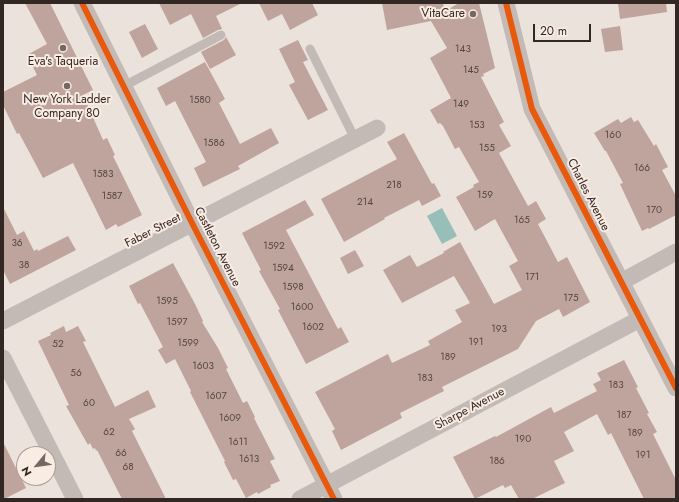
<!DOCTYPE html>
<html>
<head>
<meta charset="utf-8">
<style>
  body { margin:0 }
  #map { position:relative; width:679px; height:502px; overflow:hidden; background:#ebe2dc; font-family:Jost,sans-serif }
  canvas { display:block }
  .frame { position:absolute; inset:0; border:4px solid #332724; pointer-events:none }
  .north { position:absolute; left:16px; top:446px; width:40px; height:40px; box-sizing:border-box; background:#f9ece2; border:1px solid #aa9d96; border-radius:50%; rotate:241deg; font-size:11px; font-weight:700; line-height:16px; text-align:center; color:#332724 }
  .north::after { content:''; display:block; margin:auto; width:14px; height:18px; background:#736864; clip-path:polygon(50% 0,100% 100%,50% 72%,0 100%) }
  .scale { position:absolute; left:533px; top:24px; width:58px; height:18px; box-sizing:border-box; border:2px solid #332724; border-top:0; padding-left:5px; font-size:12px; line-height:14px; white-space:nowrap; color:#332724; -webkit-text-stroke:3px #f9ece2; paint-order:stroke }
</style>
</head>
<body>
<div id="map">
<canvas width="679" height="502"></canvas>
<div class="frame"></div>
<div class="north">N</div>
<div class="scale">20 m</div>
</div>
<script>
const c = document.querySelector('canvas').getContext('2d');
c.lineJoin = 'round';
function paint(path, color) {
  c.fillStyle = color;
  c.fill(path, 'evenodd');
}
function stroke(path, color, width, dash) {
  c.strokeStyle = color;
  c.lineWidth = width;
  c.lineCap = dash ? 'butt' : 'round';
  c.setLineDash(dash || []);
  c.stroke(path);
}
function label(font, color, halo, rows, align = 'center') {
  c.font = font + ' Jost,sans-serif';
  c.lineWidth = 4;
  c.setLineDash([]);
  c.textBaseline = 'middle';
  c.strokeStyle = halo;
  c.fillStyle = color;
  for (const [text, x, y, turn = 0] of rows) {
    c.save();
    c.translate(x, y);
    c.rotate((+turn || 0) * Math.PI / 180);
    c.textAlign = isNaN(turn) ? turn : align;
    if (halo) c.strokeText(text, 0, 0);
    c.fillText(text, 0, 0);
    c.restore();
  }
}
paint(new Path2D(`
  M442 208 457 236 442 244 427 216Z`), '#98beb9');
paint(new Path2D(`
  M25 3H50L93 90 83 95 103 140 107 138 115 155 113 156 142 215 118 227 116 224 106 230 73 163 43 178 19 133 17 134 3 105V92L37 75 27 55 47 44Z
  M159 3H242L216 16 222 29 218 30 203 38 191 14 170 25Z
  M259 3H312L318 15 290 30 282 14 268 21Z
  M382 3H443L445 11 459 3H479L495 68 483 74 484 76 481 77 504 122 499 125 511 146 499 153 528 206 536 201 546 219 538 224 558 262 567 257 590 302 563 317 559 309 536 321 518 349 442 387 444 391 400 413 402 418 341 450 332 431 335 429 315 392 388 354 392 363 430 345 428 341 462 322 455 310 470 303 454 276 402 303 383 270 410 255 417 267 444 253 443 252 460 242 494 304 522 290 509 266 518 261 495 219 475 231 456 197 474 187 473 185 479 182 459 147 455 149 443 126 440 123 438 124 430 110 451 98 430 58 447 48 431 21 387 30Z
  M618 3H666L667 12 620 19Z
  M145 24 158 49 142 58 129 32Z
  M620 26 623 50 605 52 601 29Z
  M226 37 236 55 210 69 201 52 224 40Z
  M298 40 308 60 303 62 328 110 308 120 289 85 295 82 279 49Z
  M205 62 225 99 219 103 240 144 271 128 279 143 238 166 240 169 203 187 194 168 206 162 175 101 166 106 157 88Z
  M631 117 634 122 638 120 654 146 656 144 668 167 662 170 676 196V215L649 229 648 228 642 231 620 184 623 183 606 151H605L594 133 618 119 621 123Z
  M404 133 432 184 434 183 441 196 422 206 419 200 384 218 385 219 344 242 321 199 397 159 387 142Z
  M305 200 314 215 286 230 338 329 341 327 349 342 306 364 278 310 280 309 259 271 261 270 242 233Z
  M3 207 17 235 24 231 34 251 37 249 38 251 68 236 76 250 10 284 3 270Z
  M355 250 364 266 348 274 340 258Z
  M173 263 195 304 203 321 202 322 218 348 228 368 226 369 243 403 247 401 255 417 254 418 275 459 270 461 280 481 270 485 271 487 258 494 257 492 246 498 236 479 233 480 224 462 225 461 190 392 191 391 175 359 166 364 158 350 163 347 140 303 138 304 129 286Z
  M64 326 66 332 78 326 86 341 83 342 115 407 148 390 156 407 129 419 135 429 132 431 166 499H122L97 450 96 451 95 448 93 449 90 443 88 445 66 406 69 405 38 341 51 335 50 333Z
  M624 360 638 387 636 388 649 413 647 414 657 432 653 434 676 480V499H644L611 433 608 435 597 414 564 432 574 451 554 461 565 483 532 499H519L511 485 505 488 503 485 475 499 453 457 495 436 496 437 551 407 554 413 597 391 593 384 601 380 597 373Z
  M3 442 26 488 4 499H3Z`), '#bfa39d');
stroke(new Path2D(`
  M310 49 355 139
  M124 86 221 35`), '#c3bab6', 9);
stroke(new Path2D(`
  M82 3 192 223 334 499
  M506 3 532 109 676 388
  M621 282 676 252
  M3 321 377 128
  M3 358 75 499
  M300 499 640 319`), '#c3bab6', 17);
stroke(new Path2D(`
  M82 3 192 223 334 499
  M506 3 532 109 676 388`), '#e8590c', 6);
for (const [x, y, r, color] of [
  [473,14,4,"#736864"],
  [63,48,4,"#736864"],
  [67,86,4,"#736864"]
]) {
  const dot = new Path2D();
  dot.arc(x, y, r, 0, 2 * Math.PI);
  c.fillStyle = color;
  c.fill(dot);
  stroke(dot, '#f9ece2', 1.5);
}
label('10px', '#564642', null, [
  ["143",463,50],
  ["145",471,71],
  ["1580",200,101],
  ["149",461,105],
  ["153",477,126],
  ["160",613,136],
  ["1586",214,144],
  ["155",487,149],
  ["166",642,169],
  ["1583",103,175],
  ["218",394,186],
  ["159",485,196],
  ["1587",112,197],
  ["214",365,203],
  ["170",654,211],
  ["165",522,221],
  ["36",17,244],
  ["1592",274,247],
  ["38",24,266],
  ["1594",283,269],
  ["171",532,278],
  ["1598",293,288],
  ["175",571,299],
  ["1595",167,302],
  ["1600",302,308],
  ["1597",177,323],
  ["1602",313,328],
  ["193",499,330],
  ["191",476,343],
  ["1599",188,344],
  ["52",58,345],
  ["189",448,358],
  ["1603",203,367],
  ["56",76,374],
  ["183",425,379],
  ["183",616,386],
  ["1607",216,397],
  ["60",89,404],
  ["187",624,416],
  ["1609",230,419],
  ["62",109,433],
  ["189",635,434],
  ["190",523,440],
  ["1611",238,443],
  ["66",121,454],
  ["191",643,456],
  ["1613",249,460],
  ["186",497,462],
  ["68",128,468]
]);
label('12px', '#332724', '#f9ece2', [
  ["VitaCare",465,14,"right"],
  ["Eva's Taqueria",63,62],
  ["New York Ladder",67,100],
  ["Company 80",67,114]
]);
label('12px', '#332724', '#f9ece2', [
  ["Charles Avenue",588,195,63],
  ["Faber Street",153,231,-27],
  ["Castleton Avenue",217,247,63],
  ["Sharpe Avenue",470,409,-28]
]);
</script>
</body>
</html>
